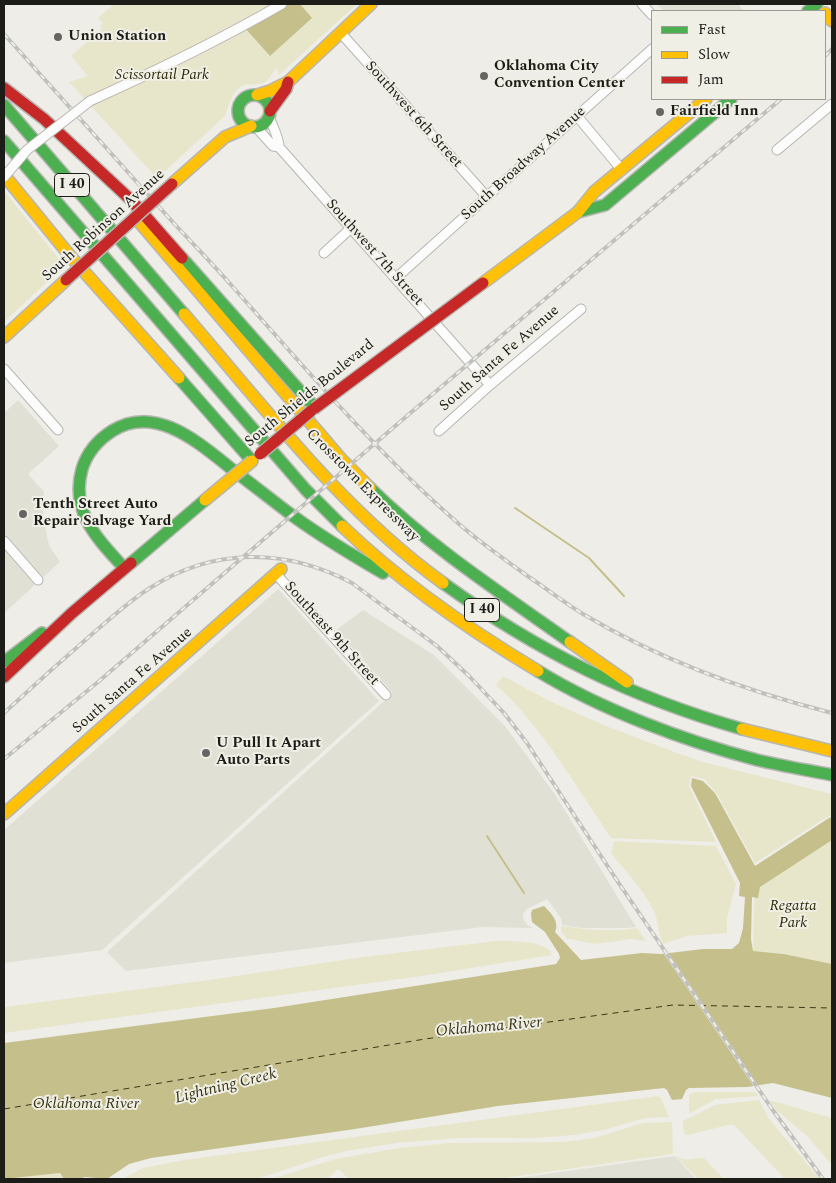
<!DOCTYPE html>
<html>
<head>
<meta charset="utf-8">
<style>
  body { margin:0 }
  #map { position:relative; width:836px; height:1183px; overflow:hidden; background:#eeede8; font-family:Spectral,serif }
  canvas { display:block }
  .frame { position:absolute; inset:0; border:5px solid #1c1c19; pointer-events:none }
  .legend { position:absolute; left:651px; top:10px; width:175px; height:90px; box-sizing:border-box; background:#f0efe6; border:1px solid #9b9b94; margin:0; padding:6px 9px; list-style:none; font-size:15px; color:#1c1c19 }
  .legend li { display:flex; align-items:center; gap:10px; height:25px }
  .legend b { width:25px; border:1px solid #9b9b94 }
</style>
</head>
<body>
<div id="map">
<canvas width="836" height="1183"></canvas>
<div class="frame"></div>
<ul class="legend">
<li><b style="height:6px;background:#4caf50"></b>Fast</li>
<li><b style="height:6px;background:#ffc107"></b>Slow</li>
<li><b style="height:6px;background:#c62828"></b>Jam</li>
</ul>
</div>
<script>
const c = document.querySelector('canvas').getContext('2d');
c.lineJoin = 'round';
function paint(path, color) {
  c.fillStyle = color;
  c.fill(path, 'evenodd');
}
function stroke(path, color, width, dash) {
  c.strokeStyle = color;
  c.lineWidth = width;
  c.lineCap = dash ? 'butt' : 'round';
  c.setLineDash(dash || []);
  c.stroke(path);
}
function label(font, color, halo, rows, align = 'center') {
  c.font = font + ' Spectral,serif';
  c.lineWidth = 4;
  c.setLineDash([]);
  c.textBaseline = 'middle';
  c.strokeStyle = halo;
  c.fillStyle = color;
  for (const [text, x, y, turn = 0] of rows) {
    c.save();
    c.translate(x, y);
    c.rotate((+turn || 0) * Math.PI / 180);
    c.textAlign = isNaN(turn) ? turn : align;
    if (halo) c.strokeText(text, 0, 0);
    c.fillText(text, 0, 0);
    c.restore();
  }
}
paint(new Path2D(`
  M657 4H738L744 11H664Z
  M18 400 59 446 28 474 44 492 43 505 44 522 49 545 60 562 4 613V413Z
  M278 589 379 701 102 950 4 963V830Z
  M363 610 434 655 505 726 556 796 636 927 627 928H581L562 925 561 918 547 899 527 909 523 914V918L527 925 533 928 483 927 126 971 107 952 393 693 336 630Z
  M675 1156 696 1179H510Z`), '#e1e0d4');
paint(new Path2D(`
  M114 4H357L279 75 276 68C272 73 269 81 263 83 252 87 244 79 234 94 229 101 228 109 225 116L165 171 159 172 155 176 69 82 88 76 71 56 102 29 100 26 103 23 98 18Z
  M4 191 62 263 57 269 59 271 4 322Z
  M503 676 551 702 606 726 677 753 703 762 832 794V816L827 817 755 863 716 792 704 779 691 776 689 786 716 842 611 838C575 785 543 728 496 685Z
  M832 831V964L784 954 753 951 755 880Z
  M614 841 716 846 736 884 727 918V933L687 936 663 944C658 934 659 924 655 914 645 891 626 872 611 853Z
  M562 926C587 930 612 932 637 928L646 941 631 939 595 944 570 939H567L561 931Z
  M496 941C510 941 548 940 552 955L422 976 4 1033V1007L209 980 363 957Z
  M694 1092H755L759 1096 716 1099 689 1114V1095Z
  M658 1096 661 1098 669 1117 645 1118 604 1130 574 1135 535 1138H458L396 1143 347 1151 323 1157 257 1179H123L143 1168 184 1160Z
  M759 1100 769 1119 820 1179H785L734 1125H728L689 1135 684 1134 683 1121 715 1105Z
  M769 1100 832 1118V1165L807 1136 776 1110Z
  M672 1122 673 1154 498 1179H349L338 1169 327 1179H271L335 1159 400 1148 449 1143 563 1142 594 1138 643 1123Z
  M678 1156C686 1163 694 1157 704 1158L724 1179H698L677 1157Z
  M60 1173 64 1179H4Z`), '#e8e6ca');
paint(new Path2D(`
  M289 4H300L312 18 270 56 245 28Z
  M692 778 703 781 715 793 755 866 829 818 832 817V840L760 887 758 898 752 897 751 939 753 951 784 954 832 964V1098L773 1083 747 1087 689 1088 686 1090 682 1099 672 1100 667 1090 664 1088 498 1106 355 1129 151 1158 129 1164 107 1179 85 1177 82 1178V1179H64L60 1173 4 1179V1043L274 1008 556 964 560 958 559 954 545 932 532 922 531 914 532 910 544 906C551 913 560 922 555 932L581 960 642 953 661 954 703 949H732L739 943 743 928 745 897 739 896 740 883 691 786Z`), '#c5c08b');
paint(new Path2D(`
  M662 951H667L760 1088H755Z`), '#eeede8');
stroke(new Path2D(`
  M515 508 589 558 624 596
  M487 836 524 893`), '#c5c08b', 2);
stroke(new Path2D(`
  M4 1109 425 1039 673 1005 832 1008`), '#3a3716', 1, [6, 5]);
const street = new Path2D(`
  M642 4 652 15
  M340 32 487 197
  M90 101C156 71 220 40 282 4
  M269 116C272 126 279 137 279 147L490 385
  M577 116 622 170
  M255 126 273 146 279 147
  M777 150 832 104
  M324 253 351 228
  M396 278 652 49
  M4 369 58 430
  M439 431 490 385 581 309
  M4 541 38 580
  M276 574 386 695`);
const fast = new Path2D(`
  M808 11 817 4
  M238 111a16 16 0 1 1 32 0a16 16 0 1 1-32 0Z
  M4 105 184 314
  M4 141 306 490 342 526
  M578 212 605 205 731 99
  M182 258 315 408
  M179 378 252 461
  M370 488C430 547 501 593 570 642
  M131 563 205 500
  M124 568C97 538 70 512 82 469 87 453 98 440 112 431 156 403 200 444 233 470 253 485 273 501 293 516 322 537 352 555 383 573
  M443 583C537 651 630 697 742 729
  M4 662 42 633
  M538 671C602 710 685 741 757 760 782 766 807 770 832 775`);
const slow = new Path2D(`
  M825 13 832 21
  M257 95 270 91 288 82 371 4
  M4 175 71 257 179 378
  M172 184 225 137 251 126
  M578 212 594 192 706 99
  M135 217 342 460 370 488
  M184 314C264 407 343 511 443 583
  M4 337 66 280
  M342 526C401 583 468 629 538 671
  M570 642 627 682
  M742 729 832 751
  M4 814 281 569`);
const jam = new Path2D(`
  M4 88 44 119 132 201 182 258
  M270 111 286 89 288 82
  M4 677 72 613 131 563`);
stroke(street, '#b6b6b2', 11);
stroke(fast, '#b6b6b2', 14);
stroke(slow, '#b6b6b2', 14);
stroke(jam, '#b6b6b2', 14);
stroke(street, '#fcfcfc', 9);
stroke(fast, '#4caf50', 11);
stroke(slow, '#ffc107', 11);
stroke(jam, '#c62828', 11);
const rail = new Path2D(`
  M4 34C59 95 114 157 169 218 190 241 212 263 232 286 305 368 376 452 459 524 481 543 505 560 529 577 547 589 565 603 583 614 660 660 746 691 832 713
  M825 56 832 49
  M4 713C32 687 61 661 91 635 110 619 129 601 150 588 214 547 286 548 352 583L437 646 469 676 504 713 527 743 618 882 772 1109 823 1179
  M4 759 98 682 408 415 781 99`);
stroke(rail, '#c0c0be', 4);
stroke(rail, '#f0efe6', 2, [5.5]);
const streetBridge = new Path2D(`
  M4 177 27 150 90 101`);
const slowBridge = new Path2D(`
  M483 283 578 212
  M205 500 252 461`);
const jamBridge = new Path2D(`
  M66 280 172 184
  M315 408 483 283
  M260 454 311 411`);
stroke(streetBridge, '#b6b6b2', 11, []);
stroke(slowBridge, '#b6b6b2', 14, []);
stroke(jamBridge, '#b6b6b2', 14, []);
stroke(streetBridge, '#fcfcfc', 9);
stroke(slowBridge, '#ffc107', 11);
stroke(jamBridge, '#c62828', 11);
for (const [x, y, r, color] of [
  [58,37,5,"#666561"],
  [484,76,5,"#666561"],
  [660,112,5,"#666561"],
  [23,514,5,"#666561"],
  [206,753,5,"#666561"]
]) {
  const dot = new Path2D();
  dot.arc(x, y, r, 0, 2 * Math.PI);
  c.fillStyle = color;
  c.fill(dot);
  stroke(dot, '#f0efe6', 2);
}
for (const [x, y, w] of [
  [72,185,35],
  [482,610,35]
]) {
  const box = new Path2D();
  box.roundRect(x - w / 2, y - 11.5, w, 23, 4);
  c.fillStyle = '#f0efe6';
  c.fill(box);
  stroke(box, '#1c1c19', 1);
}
label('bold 14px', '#1c1c19', null, [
  ["I 40",72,185],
  ["I 40",482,610]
]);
label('bold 15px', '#1c1c19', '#f0efe6', [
  ["Union Station",68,37],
  ["Oklahoma City",494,67],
  ["Convention Center",494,84],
  ["Fairfield Inn",670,112],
  ["Tenth Street Auto",33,505],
  ["Repair Salvage Yard",33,522],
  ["U Pull It Apart",216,744],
  ["Auto Parts",216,761]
], 'left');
label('italic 15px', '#302c0b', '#f0efe6', [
  ["Scissortail Park",162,76],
  ["Regatta",793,907],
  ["Park",793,924]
]);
label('15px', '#1c1c19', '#f0efe6', [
  ["Southwest 6th Street",413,115,48],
  ["South Broadway Avenue",524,164,-42],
  ["South Robinson Avenue",104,226,-42],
  ["Southwest 7th Street",374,253,48],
  ["South Santa Fe Avenue",500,359,-41],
  ["South Shields Boulevard",310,394,-39],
  ["Crosstown Expressway",362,486,45],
  ["Southeast 9th Street",331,634,48],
  ["South Santa Fe Avenue",133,681,-41]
]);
label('italic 16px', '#3a3716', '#f0efe6', [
  ["Oklahoma River",489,1028,-5],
  ["Lightning Creek",226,1087,-14],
  ["Oklahoma River",86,1105]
]);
</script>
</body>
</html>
